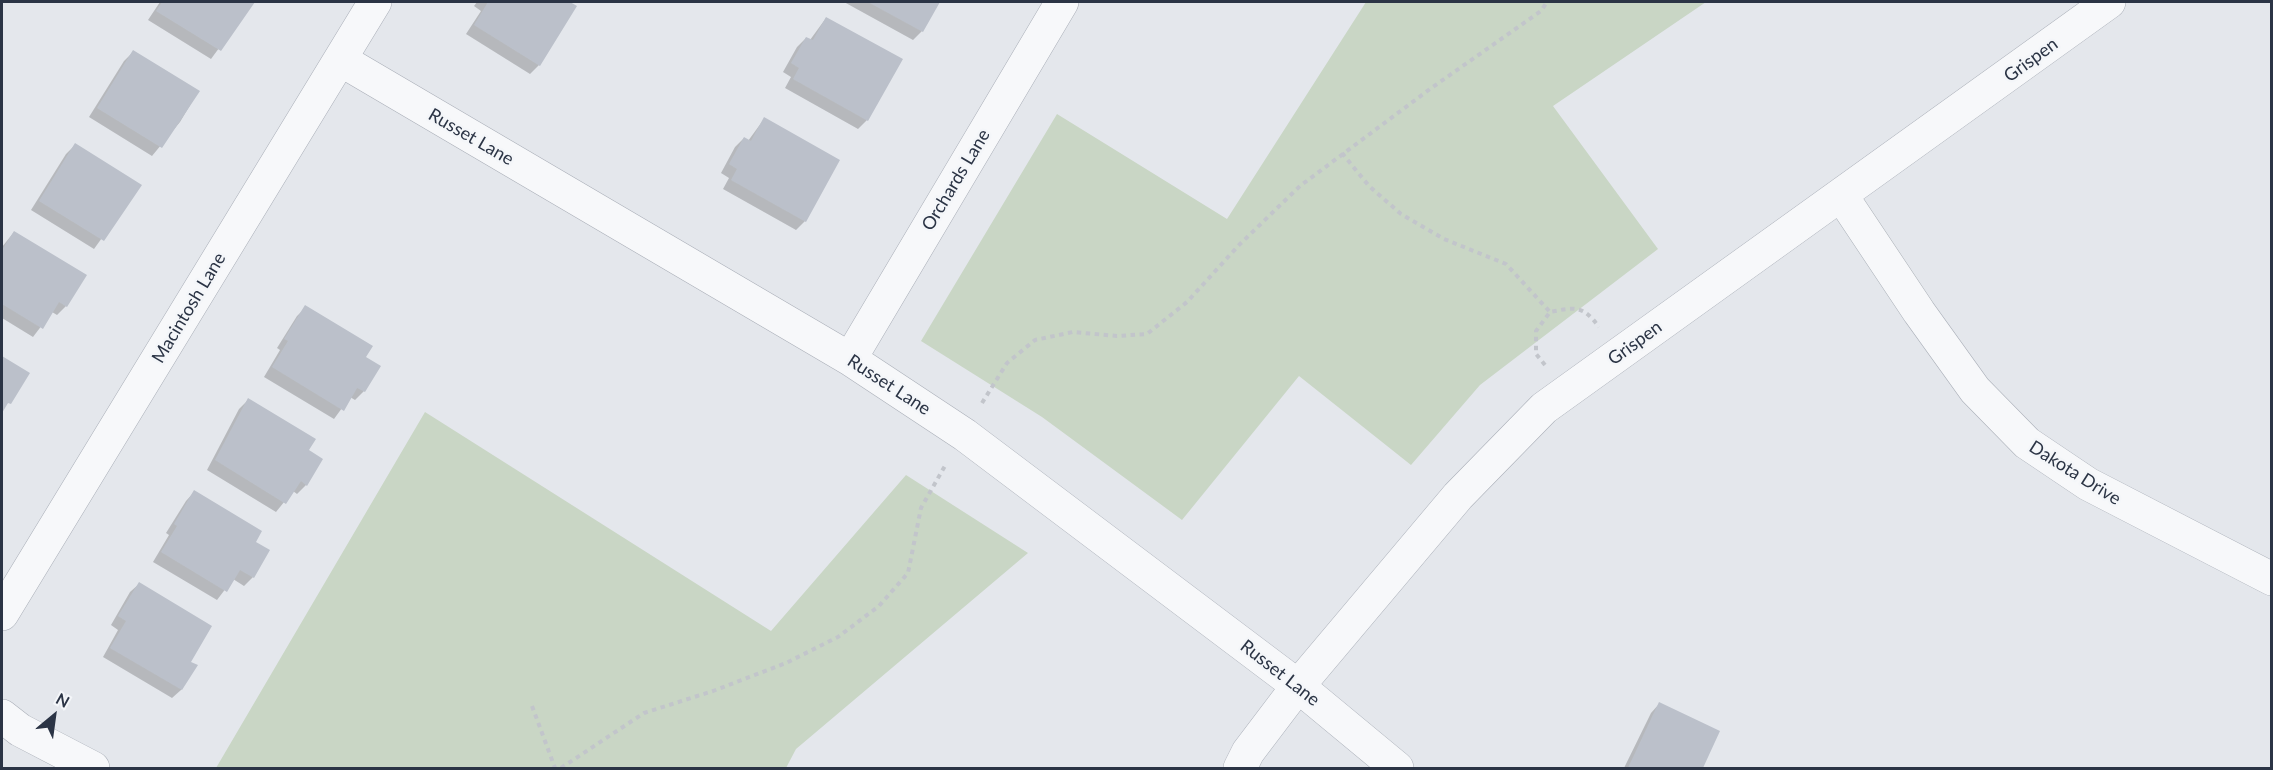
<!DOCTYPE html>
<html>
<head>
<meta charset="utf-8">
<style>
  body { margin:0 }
  #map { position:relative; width:2273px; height:770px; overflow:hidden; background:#e4e7ec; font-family:Lato,sans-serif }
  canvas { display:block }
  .frame { position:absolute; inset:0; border:3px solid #2b3445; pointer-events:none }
  .north { position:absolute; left:24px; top:686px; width:60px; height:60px; -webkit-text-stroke:4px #f4f6f9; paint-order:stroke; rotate:29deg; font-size:16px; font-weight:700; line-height:24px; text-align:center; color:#2b3445 }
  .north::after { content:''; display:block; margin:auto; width:21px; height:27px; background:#2b3445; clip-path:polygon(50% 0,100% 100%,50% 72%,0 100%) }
</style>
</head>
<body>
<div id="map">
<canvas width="2273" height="770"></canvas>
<div class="frame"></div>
<div class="north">N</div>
</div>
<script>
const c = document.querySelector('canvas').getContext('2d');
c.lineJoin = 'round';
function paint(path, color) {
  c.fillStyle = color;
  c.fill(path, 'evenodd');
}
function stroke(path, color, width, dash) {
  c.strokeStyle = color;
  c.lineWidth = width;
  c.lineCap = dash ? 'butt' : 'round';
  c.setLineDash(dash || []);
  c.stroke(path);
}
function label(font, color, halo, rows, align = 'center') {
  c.font = font + ' Lato,sans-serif';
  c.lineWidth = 5;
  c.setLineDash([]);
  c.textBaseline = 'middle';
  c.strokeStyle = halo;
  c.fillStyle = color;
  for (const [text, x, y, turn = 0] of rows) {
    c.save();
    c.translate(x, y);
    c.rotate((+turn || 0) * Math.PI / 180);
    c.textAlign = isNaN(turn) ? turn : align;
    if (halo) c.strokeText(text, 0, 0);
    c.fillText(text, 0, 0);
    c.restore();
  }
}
paint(new Path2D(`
  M1366 2H1706L1553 106 1658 249 1480 385 1411 465 1299 376 1182 520 1042 417 921 341 1057 114 1227 219Z
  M425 412 771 631 906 475 1028 553 796 749 786 768H216Z`), '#c9d6c5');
paint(new Path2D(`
  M160 2H253L211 59 148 20Z
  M477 2H567L574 6 539 65 530 74 466 34 481 11 474 6Z
  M844 2H939L922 31 913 40Z
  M826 18 867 120 858 129 785 88 791 77 783 72 797 47 806 38 810 40Z
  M133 52 198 92 180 122 152 156 89 117 124 61Z
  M764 119 805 221 796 230 723 189 729 178 721 173 735 147 744 138 748 141Z
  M75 145 140 185 94 249 31 210 66 154Z
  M14 232 85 276 66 306 57 315 52 312 33 337 2 318V247Z
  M306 307 364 358V391L355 400 350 397 334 419 264 377 280 350 277 348 297 316Z
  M2 357 28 373 2 411Z
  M248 400 307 450 306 485 297 494 293 491 276 512 207 470 239 409Z
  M194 492 254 542 253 577 244 586 233 579 217 600 153 562 169 535 166 533 186 501Z
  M139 584 189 662 181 690 172 698 103 657 118 630 111 625 130 592Z
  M1659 704 1718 732 1701 768H1624L1651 713Z`), '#0003');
paint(new Path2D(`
  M162 2H255L221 51 156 11Z
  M488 2H570L577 6 540 66 474 25Z
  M868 2H940L923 32Z
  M826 17 903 59 868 121 793 79 799 68 791 63 806 37 813 40Z
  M133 50 200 91 162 148 97 108Z
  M764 117 840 160 806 222 731 180 737 169 729 164 744 137 751 141Z
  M75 143 142 185 104 241 39 201Z
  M14 231 87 275 67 307 59 302 43 329 2 304V250Z
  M305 305 373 346 366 357 381 366 365 392 357 388 344 411 272 367 288 341 284 339Z
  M2 356 30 373 11 404 8 403 2 413Z
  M248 398 316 439 309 450 323 459 307 486 301 481 286 504 215 460Z
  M194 490 262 531 256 542 270 550 254 578 240 570 227 592 161 552 177 526 174 524Z
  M139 582 212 626 191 662 198 665 182 690 110 648 126 621 118 616Z
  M1659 702 1720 731 1703 768H1628Z`), '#bbc0ca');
const minor = new Path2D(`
  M341 60 850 359 965 435 1298 686 1397 768
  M1841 195 1919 312 1975 390 2027 443 2088 484 2272 579
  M850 359 1062 2
  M2 614 375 2
  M2 716 20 730 93 768
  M1240 768 1248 752 1298 686 1458 496 1544 408 2109 2`);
stroke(minor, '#a9aeb7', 34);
stroke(new Path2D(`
  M1342 153 1369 186 1401 214 1444 239 1506 264 1550 312
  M1545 365 1536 354V331L1550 312C1575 307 1583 305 1599 327
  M982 403 1007 363 1035 340 1073 332 1117 336 1147 334 1187 302 1240 244 1300 186 1430 89 1541 11 1547 2
  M532 706 555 768
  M561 768 644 713 713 691 786 663 838 637 879 606 908 573 921 508 946 464`), '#c2c5cb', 4, [4.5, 4.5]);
stroke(minor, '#f7f8fa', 33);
label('18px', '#2b3445', '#f4f6f9', [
  ["Grispen",2031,60,-36],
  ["Russet Lane",471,137,30],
  ["Orchards Lane",956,180,-59],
  ["Macintosh Lane",189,308,-59],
  ["Grispen",1635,343,-36],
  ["Russet Lane",889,385,33],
  ["Dakota Drive",2075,473,32],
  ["Russet Lane",1280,673,38]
]);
</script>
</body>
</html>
